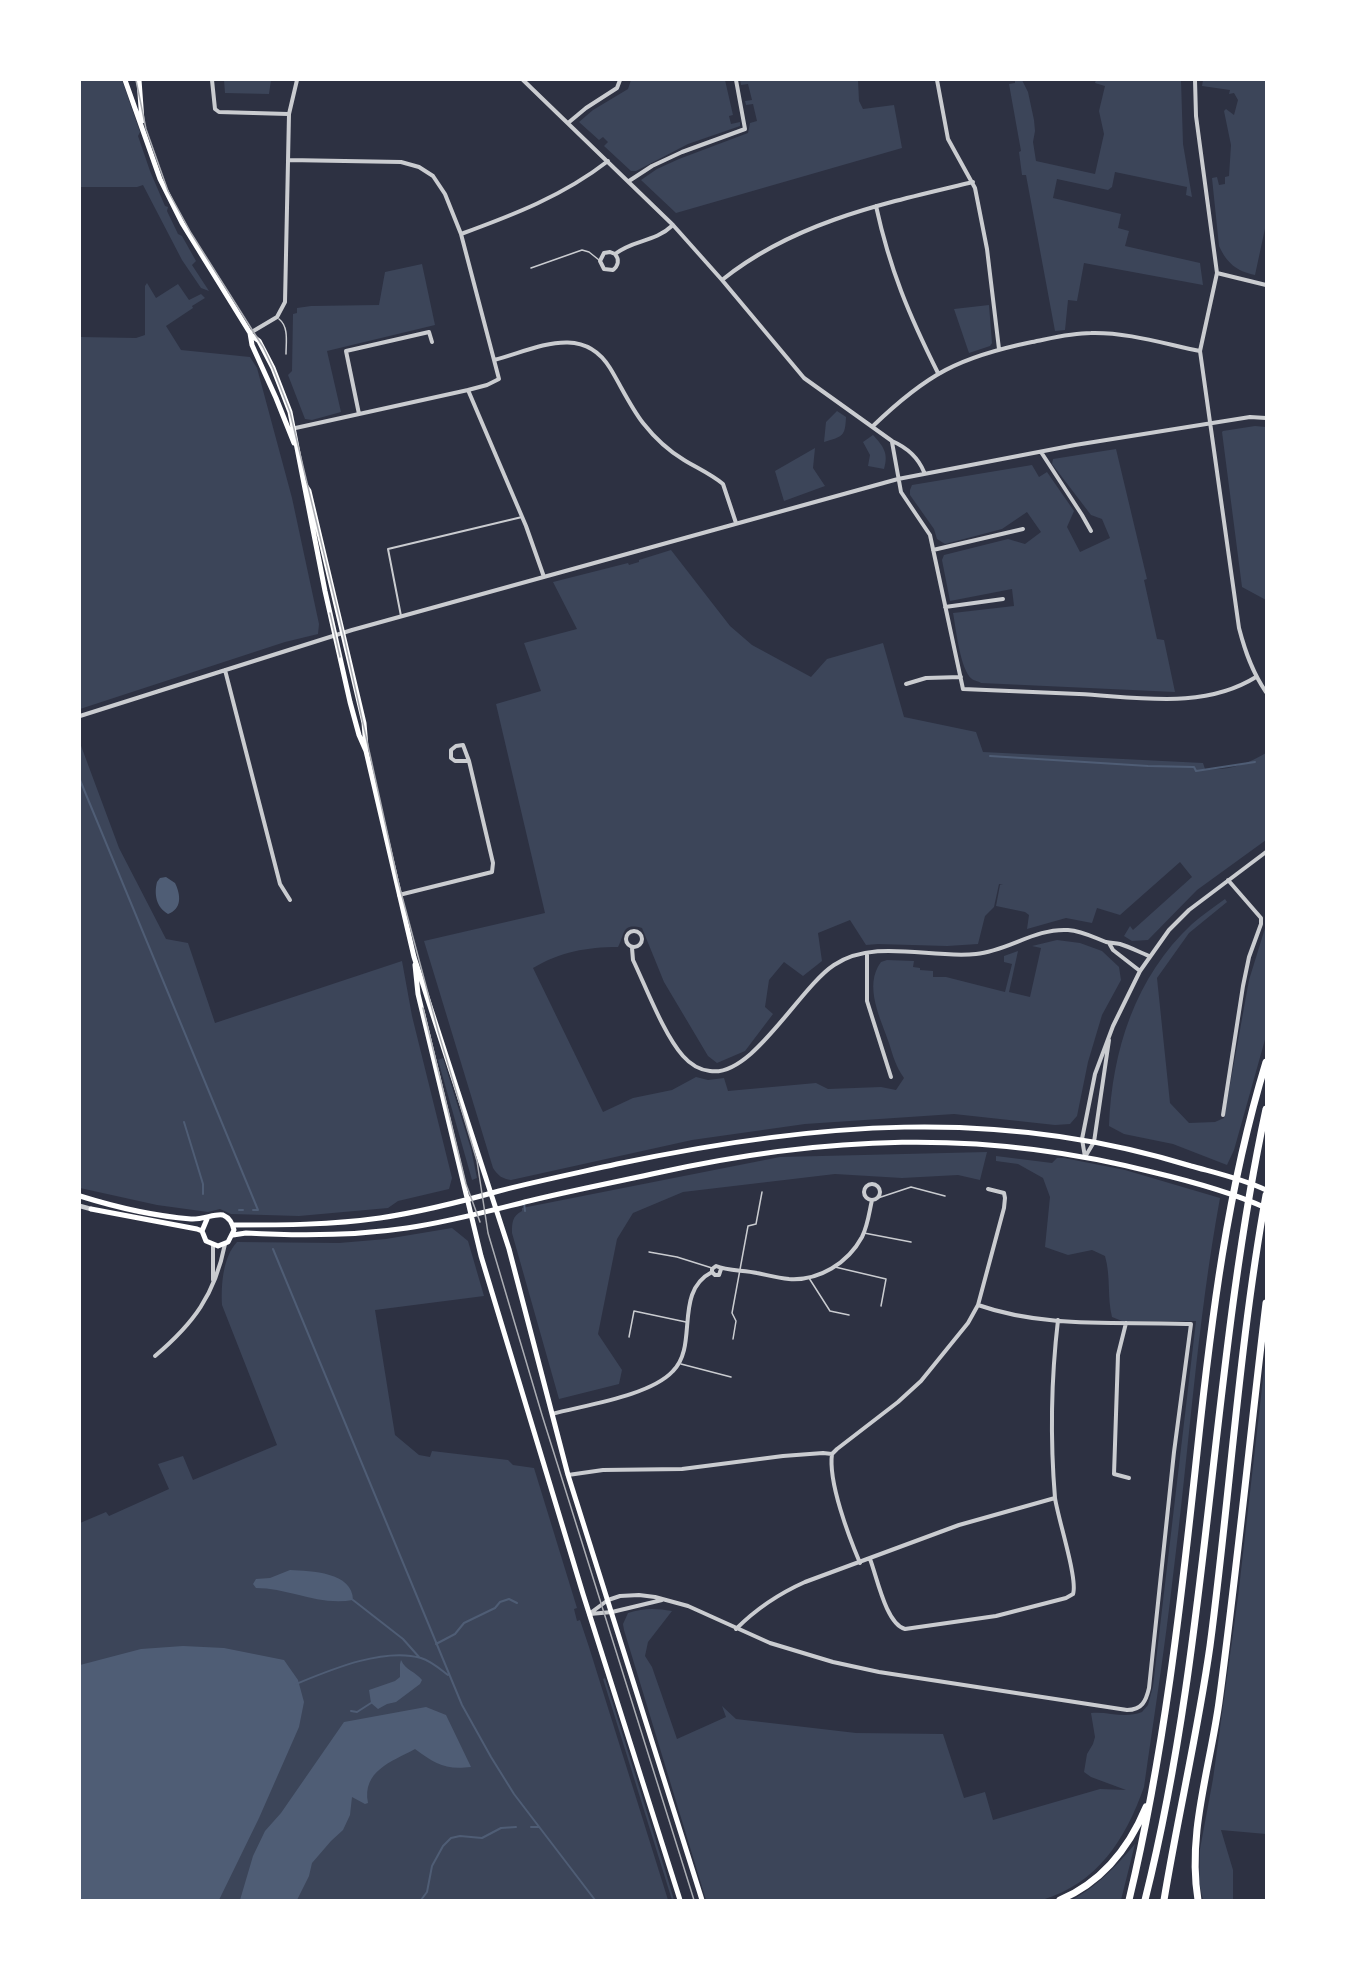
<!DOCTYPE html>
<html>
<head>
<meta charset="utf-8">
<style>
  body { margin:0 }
  #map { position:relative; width:1346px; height:1980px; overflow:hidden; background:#2d3142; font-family:"DejaVu Sans",sans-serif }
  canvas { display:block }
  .frame { position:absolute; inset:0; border:81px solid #fff; pointer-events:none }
</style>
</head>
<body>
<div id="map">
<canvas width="1346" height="1980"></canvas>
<div class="frame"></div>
</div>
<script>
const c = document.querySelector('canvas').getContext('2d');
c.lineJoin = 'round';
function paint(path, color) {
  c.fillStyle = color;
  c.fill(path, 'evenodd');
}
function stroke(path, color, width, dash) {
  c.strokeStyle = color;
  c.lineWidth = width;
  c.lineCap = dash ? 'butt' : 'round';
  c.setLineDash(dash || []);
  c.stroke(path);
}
paint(new Path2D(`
  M80 80H122L140 132 138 136 150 171 165 206 168 207 167 211 178 234 182 236 196 261 192 265 209 291 201 288 182 260 143 185 137 187H80Z
  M224 80H271L269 94 225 93Z
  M631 80H725L733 115 729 116 731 124 740 122V126L688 144 636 171H631L604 146 608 142 603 137 599 140 579 122 593 110 628 89Z
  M740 80H858L859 101 863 109 894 105 902 148 676 213 641 180 657 169 679 159 748 133 750 123 757 121 753 104 746 105 745 101 752 100 748 84 741 85Z
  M1015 80H1022L1028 92 1034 120 1035 131 1033 142 1036 161 1095 174 1104 134 1099 111 1105 86 1095 83 1096 80H1181L1183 144 1192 197 1186 195 1187 187 1115 172 1112 187 1108 190 1057 179 1053 198 1121 214 1118 228 1129 231 1125 246 1200 263 1203 285 1084 263 1077 301 1068 300 1065 330 1055 331 1026 175H1022L1019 152 1021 151 1009 84 1015 83Z
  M1203 80H1266V224L1255 275C1236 271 1227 263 1219 246L1212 178 1217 177 1219 185 1225 184V177L1229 176 1231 145 1224 111 1226 109 1234 115 1238 100 1234 93 1229 94 1230 90 1202 86Z
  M422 264 435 325 327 351 341 412 312 420 305 419 288 375 292 371 293 314 297 313V308L311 306 379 305 385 272Z
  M147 283 156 298 178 284 189 300 201 294 205 298 192 306 193 308 166 326 181 350 250 357 257 368 292 498 319 624 318 634 285 642 80 709V337L136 338 145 335V286Z
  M989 305 992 343 990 346 969 353 954 309Z
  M837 411 846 417C845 437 843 436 824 442L826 422Z
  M1255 426 1266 427V600L1242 587 1222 432 1223 431Z
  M873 435C883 446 889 453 884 469L868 466 870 455 863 442Z
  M815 448 813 468 825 486 784 501 775 471Z
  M1116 449 1147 579 1144 580 1157 639 1164 640 1175 692 981 683C980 682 973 680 972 679 960 670 956 628 953 613L1014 606 1012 589 950 601 942 560 944 555 1008 539 1025 544 1041 532 1027 512 1002 529 945 544 937 539 934 529 910 495V490L912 485 1032 465 1039 477 1047 472 1074 511 1067 527 1080 552 1110 538 1102 519 1091 515 1052 464 1053 459Z
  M671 550 730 626 752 645 811 677 827 659 883 643 904 717 976 732 983 752 1203 763 1205 769C1228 771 1247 764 1266 753V840L1197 890 1148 940 1132 941 1124 936 1130 926 1133 930 1192 877 1180 862 1120 915 1097 908 1092 923 1066 918 1027 929 1029 915 1025 912 996 906 1000 885H1003L999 884 994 907 985 916 978 944 947 946 878 944 866 945 850 920 818 933 822 961 803 976 784 962 769 980 765 1007 773 1014 745 1051 717 1063 708 1056 664 982 642 928C621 922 625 935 618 947 587 947 560 952 533 968L603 1112 633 1098 672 1090 696 1077 708 1080 724 1078 728 1091 816 1083 828 1089 881 1087 896 1090 904 1078C896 1067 893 1056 889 1043 881 1019 863 986 881 962L887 960 914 961 913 967 920 968V970L933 971V977H946L1005 992 1012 964 1004 962V956L1018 951 1009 992 1030 997 1041 948 1032 946 1057 940 1080 943 1102 951 1119 967 1121 980 1102 1015 1088 1062 1077 1116 1070 1124 1055 1125 954 1114 805 1124 692 1140 511 1180C503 1179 498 1176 493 1168L424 941 545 913 496 704 541 691 524 643 577 629 553 582 628 563 629 565 639 562V560Z
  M80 743 119 848 166 939 188 943 215 1023 402 961 412 1016 452 1178 449 1189 398 1201 388 1208 299 1216 231 1214 220 1209 208 1212 157 1205 80 1188Z
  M1225 899 1227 902 1189 933 1157 978 1170 1103 1189 1123 1215 1122 1224 1118 1249 980 1266 925V1036L1234 1150 1227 1165 1173 1144 1124 1134 1109 1126C1112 1051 1135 977 1192 924 1202 915 1214 907 1225 899Z
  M443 1058 471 1149 477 1178 472 1180 438 1060Z
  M987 1152 980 1180 958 1175 902 1178 835 1174 683 1192 633 1213 617 1239 598 1334 622 1370 619 1384 559 1399 512 1233C512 1223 512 1216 522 1211V1208L780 1157Z
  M996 1156 1052 1163 1057 1158H1064L1125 1170 1220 1198C1197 1323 1189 1450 1173 1576 1165 1647 1154 1717 1144 1787 1125 1840 1098 1883 1042 1900H706L624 1630 623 1624 628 1613C643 1608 656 1608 672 1611L648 1642 645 1656 652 1667 677 1739 726 1717 722 1706 736 1719 856 1733 943 1734 964 1798 985 1792 993 1820 1100 1789 1126 1790 1091 1777 1084 1772 1087 1754 1093 1744 1095 1737 1091 1713C1108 1711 1124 1719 1142 1712L1148 1705 1153 1686 1196 1321H1122L1112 1317C1107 1297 1111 1277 1105 1256L1092 1250 1068 1255 1045 1247 1050 1197 1043 1178 1018 1164 996 1161Z
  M452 1228 468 1241 484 1296 375 1310 395 1435 419 1455 430 1457 432 1451 508 1460 513 1465 534 1468 577 1608 574 1609 577 1621 580 1620 589 1647 668 1900H80V1523L106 1512 109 1516 169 1489 158 1464 183 1456 193 1480 277 1445 222 1305C221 1284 223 1257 237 1242L339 1243 386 1239Z
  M1266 1353V1834L1221 1830 1233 1870V1900H1203L1199 1882 1200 1849 1213 1779 1238 1597Z
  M605 1678 666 1873 674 1900H672L603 1679Z
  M1135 1844 1121 1900H1072C1100 1884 1114 1868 1135 1844Z`), '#3c4559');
paint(new Path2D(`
  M166 877 175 883C181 895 182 909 168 914 156 907 154 894 157 882L160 878Z
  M290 1570C311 1571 353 1572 353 1600 318 1606 289 1588 256 1588L253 1584 256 1579 270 1578Z
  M183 1646 224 1648 284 1660 298 1680 304 1702 299 1727 259 1818 219 1900H80V1665L141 1649Z
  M401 1660C406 1671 415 1671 422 1680L420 1684 396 1702 387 1704 378 1709 371 1703 369 1690 395 1681 400 1677V1664Z
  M426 1707 446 1715 471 1767C444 1770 436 1764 415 1749 391 1762 362 1771 368 1803L365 1804 352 1797 350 1815 343 1830 331 1841 312 1863 309 1876 297 1900H240L253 1856 265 1831 281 1813 344 1722Z`), '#4f5d75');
stroke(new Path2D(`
  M990 756 1148 766 1194 767 1196 771 1255 762
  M80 780 258 1210H253
  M184 1122 203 1184V1194
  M524 1203 525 1211
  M239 1210H243
  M273 1249 462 1705 491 1757 514 1794 595 1900
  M353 1600 403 1639 419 1657
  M436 1644 455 1634 464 1623 495 1608 500 1602 509 1599 517 1603
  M296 1684C330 1670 384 1647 421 1658 431 1661 440 1669 448 1675
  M351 1711 357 1712 371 1703
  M531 1827H539
  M421 1900 427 1892 432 1866 443 1846 451 1838 460 1836 482 1838 501 1828 516 1827`), '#4f5d75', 2);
stroke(new Path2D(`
  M531 268 582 250 589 252 599 260
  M279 319C289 327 286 342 286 354
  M878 1198 911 1187 945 1196
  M864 1233 911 1242
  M649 1252 677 1257 712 1268
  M835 1267 886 1279 881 1306
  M809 1278 830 1311 849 1315
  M629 1337 634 1311 686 1322
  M733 1339 736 1321 732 1313 748 1226 756 1224 762 1192
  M681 1364 731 1377`), '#caccd0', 1.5);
stroke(new Path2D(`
  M401 616 388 549 522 517`), '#caccd0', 2);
stroke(new Path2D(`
  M212 80 215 109 219 112 288 114
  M523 80 673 225 722 280 804 378 892 441C908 448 918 457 924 472
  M937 80 948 139 975 188 987 249 999 349
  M1195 80 1196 116 1217 273 1200 351 1239 628C1245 651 1252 672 1266 692
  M568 123 586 108 617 88 620 80
  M288 160 401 162 419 167 433 176 445 194 461 234 499 379 487 385 468 390
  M629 181 652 166 682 152 745 129 736 80
  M876 206C890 270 909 315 938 373
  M461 234C513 215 563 196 608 161
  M615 254C620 260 618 266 613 270L604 269 600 261 604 253 610 252 615 254C634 239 654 243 673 225
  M1217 273 1266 285
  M722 280C794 222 885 203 973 182
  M250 333 277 317 285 302 289 114 297 80
  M494 360C534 350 582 322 610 368 621 386 630 406 643 423 654 437 669 451 684 460 697 468 711 474 723 484L736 523
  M359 414 346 351 429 332 432 342
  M873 426C927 374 959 357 1032 342 1052 338 1071 333 1091 333 1127 332 1165 344 1200 351
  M291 429 468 390 526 526 544 577
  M892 442 901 492 930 535 963 689C1002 691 1041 692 1079 694 1138 697 1203 710 1256 677
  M1041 452 1082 515 1091 531
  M933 550 1023 529
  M945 607 1003 599
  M225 670 280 884 290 900
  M906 684 926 678 961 677
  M80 716 352 630 898 479 1075 445 1250 417 1266 418
  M399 895 492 872 493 863 469 761 463 745 456 746 451 750V758L455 761H469
  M626 939a8 8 0 1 1 16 0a8 8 0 1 1-16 0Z
  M1109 943 1113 950 1140 971
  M632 948 633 960C646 987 664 1035 683 1056 690 1064 700 1070 710 1071 752 1078 799 988 834 965 875 938 930 959 976 954 1008 951 1035 928 1068 930 1082 931 1093 937 1106 942 1111 943 1115 943 1120 944 1130 947 1139 952 1149 956
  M867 954V1001L891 1077
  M1223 1115 1243 986 1249 957 1261 924V918L1228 880
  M1085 1157 1082 1139 1095 1074 1113 1026 1140 971 1169 930 1189 910 1266 852
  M1085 1157 1094 1142 1109 1040
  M864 1192a8 8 0 1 1 16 0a8 8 0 1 1-16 0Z
  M213 1246V1280
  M712 1272V1269L716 1266C727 1271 744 1270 757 1273 767 1275 778 1278 789 1279 819 1281 848 1263 862 1237 868 1225 869 1213 872 1200
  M1126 1323 1118 1355 1114 1474 1129 1478
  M155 1356C193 1324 215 1295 225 1244
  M552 1414C585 1405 650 1396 673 1371 699 1345 673 1292 712 1272L715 1275H719L721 1269
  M568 1475 603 1470 682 1469 783 1456 823 1453 832 1454
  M870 1559C877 1577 886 1624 905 1629L996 1616 1066 1598 1073 1594C1078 1579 1058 1519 1055 1498
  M860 1563C849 1537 828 1482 832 1454L837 1449 898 1402 921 1381 968 1323 978 1305 1004 1208 1005 1198 1004 1193 988 1189
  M589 1614 608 1600 620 1596 639 1595 655 1597 688 1606 770 1643 833 1662 879 1672 1127 1710C1142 1710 1146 1701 1149 1688L1174 1452 1191 1324C1121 1321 1046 1329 978 1305
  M590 1614 612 1612 662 1600
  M736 1629C757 1608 778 1594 805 1582L959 1525 1055 1498C1050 1438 1051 1380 1058 1320`), '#caccd0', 4);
stroke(new Path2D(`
  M80 1206 91 1209`), '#caccd0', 4.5);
stroke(new Path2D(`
  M125 80 160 179 182 223 250 333 252 345 276 398 294 443
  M139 80 142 121
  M251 335 259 341 273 368 290 412 325 591 350 702 359 735 366 751 414 957 509 1249 568 1475 702 1900
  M305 485 309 491 364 723 366 747
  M415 965 418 994 481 1256 583 1594 680 1900
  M80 1196C115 1207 154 1216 191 1219 202 1220 216 1213 223 1215 230 1218 232 1223 234 1230L228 1242 218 1246 206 1241 202 1231 207 1219
  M91 1209 197 1229 202 1231
  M233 1225C282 1225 331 1225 380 1218 420 1212 460 1202 499 1191 538 1181 577 1173 617 1164 811 1123 998 1106 1191 1166 1216 1173 1243 1179 1266 1190
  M233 1235 246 1233C300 1236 354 1236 407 1228 449 1222 489 1211 529 1201 570 1191 611 1183 652 1174 822 1136 982 1128 1152 1172 1190 1181 1231 1192 1266 1208`), '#fff', 5);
stroke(new Path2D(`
  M1060 1900C1102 1882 1129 1848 1146 1807
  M1129 1900C1164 1754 1181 1603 1197 1453 1211 1321 1227 1190 1266 1062
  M1145 1900C1210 1641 1210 1370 1266 1109
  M1164 1900C1178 1815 1198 1731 1210 1646 1230 1495 1239 1344 1266 1195
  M1198 1900C1187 1834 1210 1768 1219 1702 1237 1569 1250 1436 1266 1303`), '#fff', 7);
stroke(new Path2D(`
  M136 80 146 129 168 191 191 233 263 347 273 368 290 412 343 633 398 881 438 1031 477 1161 488 1233 542 1415 694 1900
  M330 613 340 657
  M423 1008 466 1184 480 1222`), '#abadb3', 1.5);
</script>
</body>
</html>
